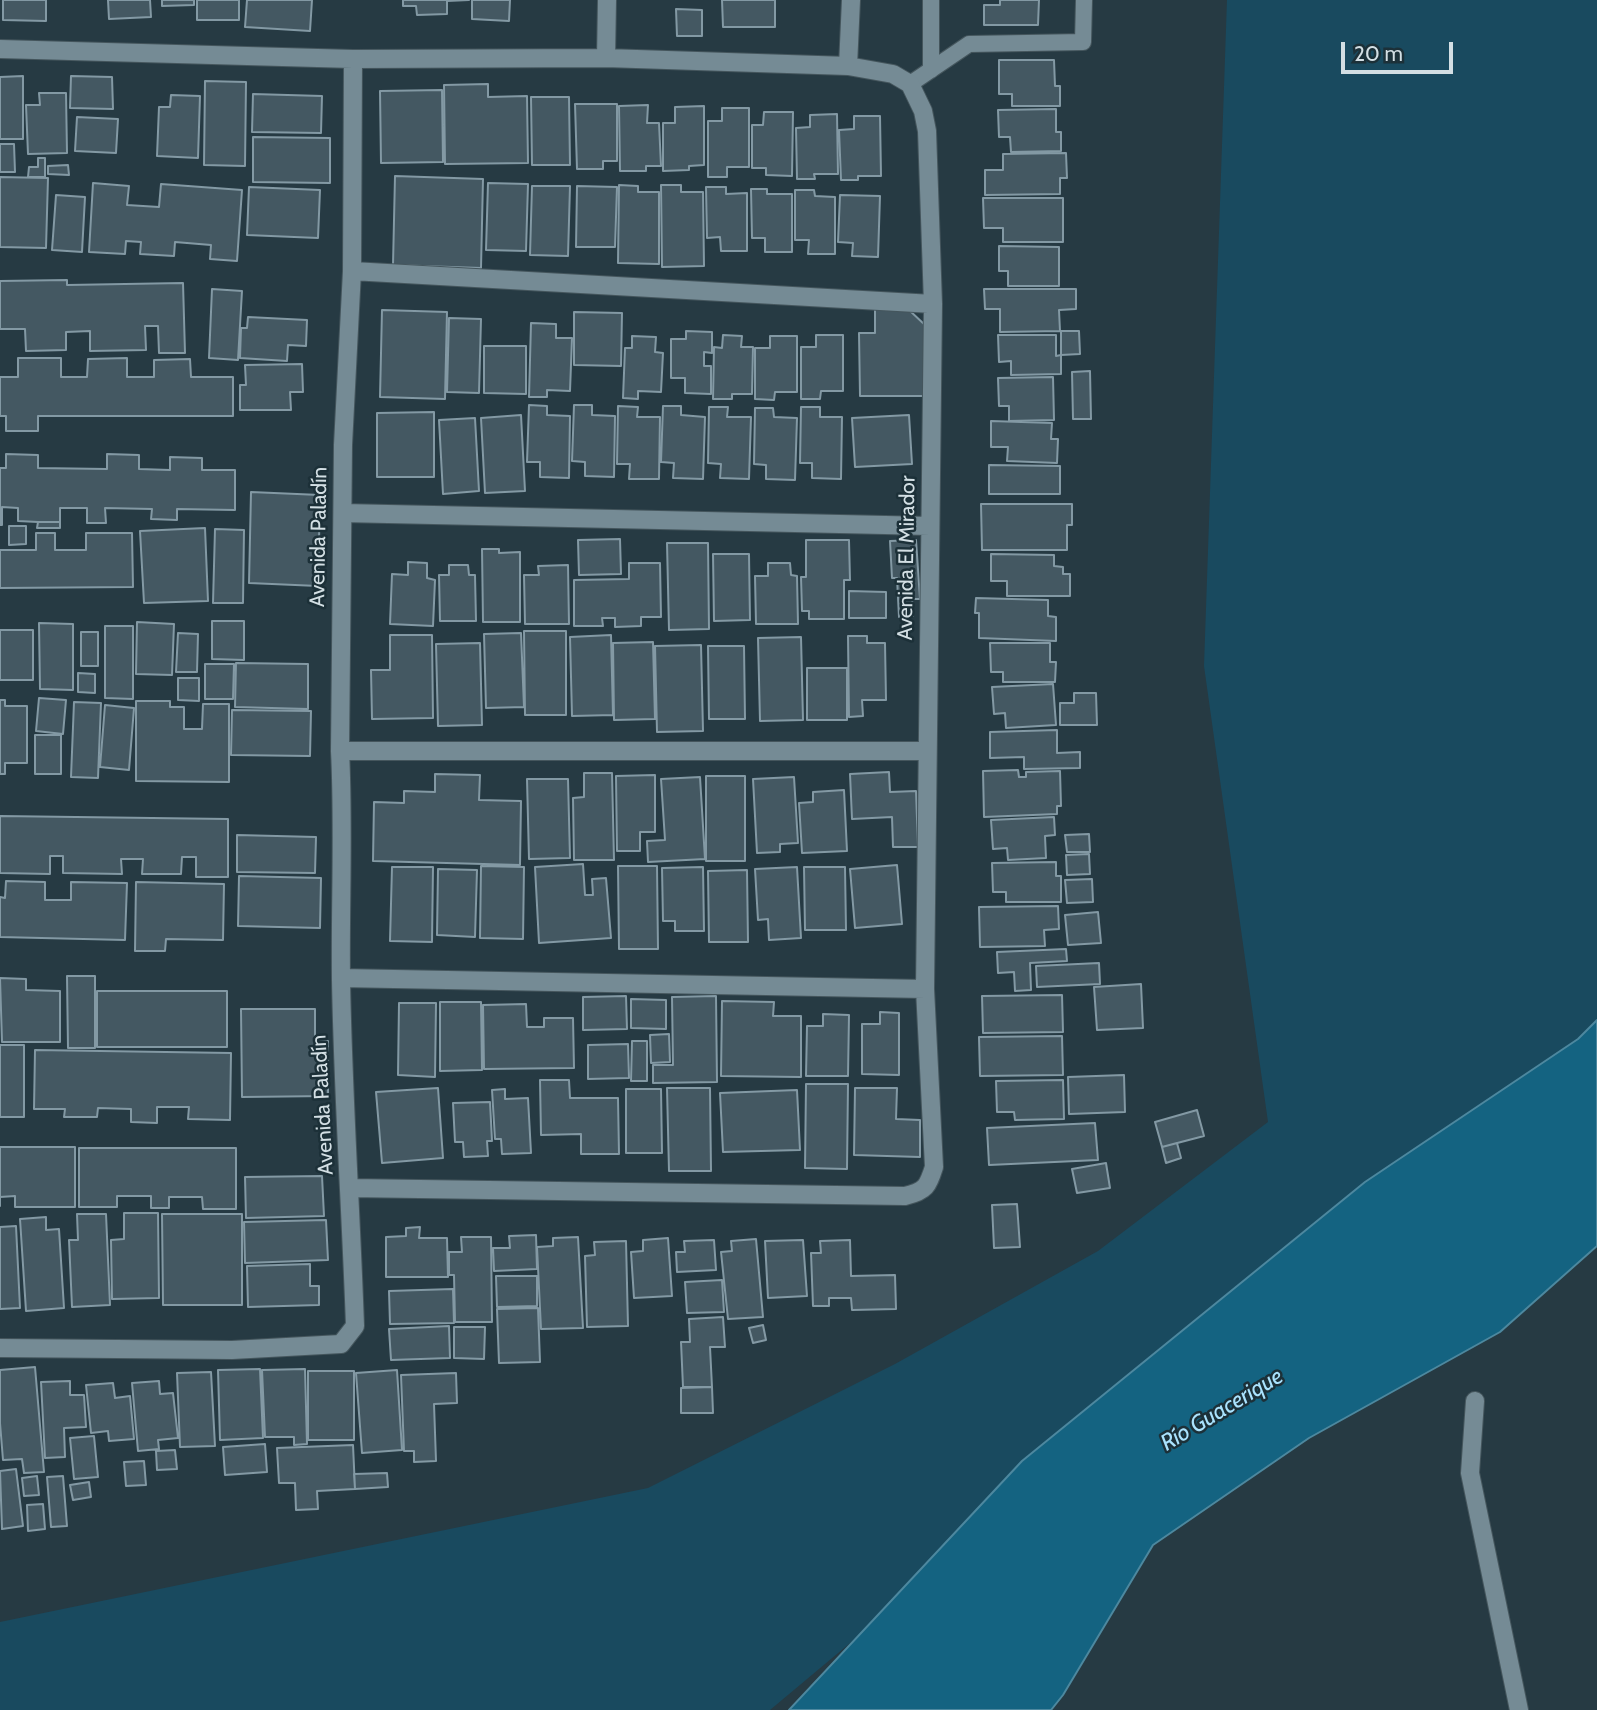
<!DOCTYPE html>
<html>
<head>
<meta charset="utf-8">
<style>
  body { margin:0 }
  #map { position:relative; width:1597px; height:1710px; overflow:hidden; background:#263a43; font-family:Cabin,sans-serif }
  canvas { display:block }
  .scale { position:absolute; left:1341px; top:42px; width:112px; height:32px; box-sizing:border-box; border:4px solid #d3dfe4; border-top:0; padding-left:9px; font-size:21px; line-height:24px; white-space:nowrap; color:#d3dfe4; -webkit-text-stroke:5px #1c3038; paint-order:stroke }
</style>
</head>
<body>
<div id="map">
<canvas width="1597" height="1710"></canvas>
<div class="scale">20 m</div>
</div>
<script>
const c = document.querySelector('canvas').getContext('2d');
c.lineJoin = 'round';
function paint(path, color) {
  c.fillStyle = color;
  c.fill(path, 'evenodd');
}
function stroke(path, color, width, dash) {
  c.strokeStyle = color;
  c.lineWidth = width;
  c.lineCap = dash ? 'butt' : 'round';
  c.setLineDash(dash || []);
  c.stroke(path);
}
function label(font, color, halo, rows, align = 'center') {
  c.font = font + ' Cabin,sans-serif';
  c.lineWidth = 5;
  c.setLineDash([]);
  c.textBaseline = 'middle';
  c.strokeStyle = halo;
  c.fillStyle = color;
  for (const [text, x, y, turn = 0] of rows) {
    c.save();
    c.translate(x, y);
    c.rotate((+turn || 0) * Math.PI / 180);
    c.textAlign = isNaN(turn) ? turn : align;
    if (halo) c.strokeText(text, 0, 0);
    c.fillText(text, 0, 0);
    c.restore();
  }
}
paint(new Path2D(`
  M1227 0H1597V1078L954 1556 770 1710H0V1622L648 1488 895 1364 1098 1251 1268 1122 1204 666Z`), '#194a5f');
const water = new Path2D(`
  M1597 1020V1246L1500 1332 1309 1438 1153 1545 1063 1695 1051 1710H789L1022 1461 1365 1182 1578 1039Z`);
paint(water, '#146381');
stroke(water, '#4d889f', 2);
const building = new Path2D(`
  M3 0H46V21L3 20Z
  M108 0H150L151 17 109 19Z
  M162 0H194V5L162 6Z
  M197 0H239V20H197Z
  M247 0H312L310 31 245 27Z
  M403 0H469L447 1V14L417 15 416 6H403Z
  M472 0H510L509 21 472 19Z
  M722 0H775V27H723Z
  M1000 0H1039L1038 25H984V5H1000Z
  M676 9 702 10V36H677Z
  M999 60H1054L1055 86H1060V106H1012V94H999Z
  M23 76V139H0V77Z
  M71 76 112 77 113 109 70 108Z
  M205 81 246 82 245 166 204 165Z
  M488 84V97L527 96 528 163 445 164 444 85Z
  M442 90 443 162 381 163 380 91Z
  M39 93H66L67 153 28 154 26 105H40Z
  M253 94 322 96 321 133 252 132Z
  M171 95 200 96 198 158 157 156 159 107H170Z
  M531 97H569L570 165H532Z
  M575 104H617V161H603V169H577Z
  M648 105 647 123H659L661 166H646V171H620L619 106Z
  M704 106V165L689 166V170L663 171V123H675V107Z
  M722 108H749V167H727V177H708V121H722Z
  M1056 109V132H1061V151L1011 152 1010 137H999L998 110Z
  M764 112H793L792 176 766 175V168H752V125H763Z
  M837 114 838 174H814L815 179H797L796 128 810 127V115Z
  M854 116H880L881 176H858V180H841L839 130 854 129Z
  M77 117 118 119 116 153 75 151Z
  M253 137 330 138V183L253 182Z
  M0 144H14L15 172H0Z
  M1066 153 1067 178H1060V194L985 195V170H1003V154Z
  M38 158H45V177H28L29 167H38Z
  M68 165 69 175 48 174V166Z
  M395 176 483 179 481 268 393 265Z
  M0 177 48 178 46 248 0 247Z
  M93 183 129 186 127 205 159 207 161 184 242 190 237 261 210 259 211 245 175 242 174 256 140 254 141 242 126 241 125 254 89 252Z
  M488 183 528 184 526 251 486 250Z
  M619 185 638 186V192H659V264L618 263Z
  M661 185H681V192H703L704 266 662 267Z
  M532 186H570L568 256 530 255Z
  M577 186 617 187 615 247H576Z
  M249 187 320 190 318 238 247 235Z
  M706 187H726V194L747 193V251H721L720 237 707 238Z
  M751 189H767V194H792V252H765V238H752Z
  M795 190H814L815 196 835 197V254H808L809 240H795Z
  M56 195 85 197 82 252 52 250Z
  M840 195 880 196 878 257 852 256 853 243 838 242Z
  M983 198H1063V242H1003V228H984Z
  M999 246 1059 247V286H1008V271H999Z
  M67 280V285L183 283 185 353H159L158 326H145L146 350 90 351V331L66 332V350L26 351 25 329H0V281Z
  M212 289 242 291 238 360 209 358Z
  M984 289H1076V309L1059 310 1060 331 1000 332V309H985Z
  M875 309H908L925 325 927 396H860L859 333H875Z
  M382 310 447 312 445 399 380 397Z
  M574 312 622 313 621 366 574 365Z
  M248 317 307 320 306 346 288 345 287 361 240 358 241 328H247Z
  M449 318 481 319 479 393 447 392Z
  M531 323 556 324V338H572L570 391 547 390V397H529Z
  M686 331 712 332V353L704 352V366H711V394L685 393V378H671V339H686Z
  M1061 331H1079L1080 354 1061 355Z
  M723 335 742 336 741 347H753L752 394H732V399H713L714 347 722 348Z
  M816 335H843V391H821L820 399H801V347H816Z
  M998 335H1056V356L1061 355V374L1011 375V361L999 362Z
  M632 336 656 337 655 352 663 353 661 392 638 391V399L623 398 625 348H632Z
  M770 336H797V392H775L774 400 755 399V348H770Z
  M484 346H526V394L484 393Z
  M18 358H61V377H87L88 359 127 358V377H154V360L190 359 191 377H233V416H38V431H6V416H0V377H18Z
  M302 364 303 392H290L291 410H240V385H246L245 365Z
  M1090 371 1091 419H1073L1072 372Z
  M1053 377 1054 420 1009 421V406H999L998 378Z
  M529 405 547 406V415L570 416 569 478 540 477V462H527Z
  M574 405H592V415L615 416 614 477 585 476V462L572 461Z
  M618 406 638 407 637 417H660L659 479H629L630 464H617Z
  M663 406H681V415L705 417 703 479 673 478 674 463 661 462Z
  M709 407H728L727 417H751L749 479 720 478 721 464 708 463Z
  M801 407H820V417H842L841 479 812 478V463H800Z
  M755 408H773L774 417 797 418 795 480 766 479V465L754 464Z
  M434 412V477H377V413Z
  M521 415 525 491 485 493 481 418Z
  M909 415 912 464 855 467 852 418Z
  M475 418 479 491 443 494 439 420Z
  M991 421 1052 423 1051 439H1058L1057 463 1007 461 1008 447H991Z
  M6 454 38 455V468L107 469V454L139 455V469L170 470V457L202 458V470H235V510L177 509V520L151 519 152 509 105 508 106 523H87V508H60V522H38L18 521V508L2 507V525H0V468H6Z
  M989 465 1060 466V494H989Z
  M251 492 320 495 318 586 249 583Z
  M981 504H1072V525H1067V550H982Z
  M38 522H60V528H37Z
  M9 526H26V544L9 545Z
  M205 528 208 601 144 603 140 531Z
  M215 529 244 530 243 603H213Z
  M36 533H55V550H86V533H132L133 587 0 588V550H36Z
  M620 539 621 574 579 575 578 540Z
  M806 540H849L850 580H844V619H809V611H802L801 577H806Z
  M916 540 920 599H912L913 616 899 617 897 578H892L890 541Z
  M667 543H708L709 629 669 630Z
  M482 549H499V553L520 552V622H483Z
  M713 554H749L750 620 714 621Z
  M991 554 1054 555V566L1063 567V574H1070V596H1007V581H991Z
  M408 562 427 563V578L435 580 433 626 390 624 392 574 408 575Z
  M629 563H660L661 617H641V626L615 627V618H602L603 626H574V580L629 579Z
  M768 563H790L791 575 797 576 798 624H756L755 576H768Z
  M449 565H468L469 575H475L476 621H440L439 575H449Z
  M568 565 569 624H525L524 575H539L538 566Z
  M849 591 886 592V618H849Z
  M976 598 1048 600V616L1056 617V641L979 638V613H975Z
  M212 621H244V660L212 659Z
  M137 622 174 624 172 675 136 674Z
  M39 623 73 624V690L40 689Z
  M105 626H133V699L105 698Z
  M0 630H33V680H0Z
  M524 631H566V715H525Z
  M81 632H98V666H81Z
  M178 633 198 634 197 672H176Z
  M521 633 524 707 486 708 484 634Z
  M390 635H432L433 718 372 719 371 670H390Z
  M611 635 613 715 572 716 570 637Z
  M848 636H867V643H885L886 700H862L863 716 849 717Z
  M801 637 803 720 760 721 758 638Z
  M653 642 655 719 614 720 613 643Z
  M480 643 482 725 438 726 436 644Z
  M990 643H1050V662H1056L1055 682H1003V672H991Z
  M701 645 703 731 657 732 655 646Z
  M708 646H744L745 719H709Z
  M236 663 308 664V709L235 707Z
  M205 664H234L233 699H205Z
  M807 668H847V720H807Z
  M78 673 95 674V693L78 692Z
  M178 678H199V701L178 700Z
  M1053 684 1056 725 1006 728 1005 713 994 714 992 687Z
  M1074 693H1096L1097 725H1060V703H1074Z
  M39 698 66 700 63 734 36 731Z
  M0 700H5V706H27V763H5V774H0Z
  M136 701H170V707H184V729H202L203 704H229V782L136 781Z
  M74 702 101 703 98 778 71 777Z
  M105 705 134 708 129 770 100 767Z
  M232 710 311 711 310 756 231 755Z
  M1057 730V753L1080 752V768L1024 769V757L990 758V732Z
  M35 735H61V774H35Z
  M1018 770 1019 777H1026V772L1060 771 1061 806H1057V814L984 817 983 771Z
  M889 772 890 792 916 791 918 847H893L892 817 852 819 850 774Z
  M584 773H612L614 860H574L573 798 584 797Z
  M435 774 480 775 479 800 521 801 520 865 373 861 374 802 404 803V791L435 792Z
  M655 775V832H640V851H617L616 776Z
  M706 776H745V861H706Z
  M700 777 705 859 648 862 647 841 665 840 661 779Z
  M794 777 798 843 780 844V852L757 853 753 779Z
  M527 779H568L570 858 529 859Z
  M844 790 847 851 802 853 799 803 813 802V792Z
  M0 816 228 819V877H196V857H182L181 874H142L143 859H121L122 874 63 873V856H50V874L0 873Z
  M1054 817 1055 835 1045 836 1046 858 1008 860 1007 848 993 849 991 820Z
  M1089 834 1090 852H1067L1065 835Z
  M237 835 316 837 315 873 237 872Z
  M1089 854 1090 874 1067 875 1066 855Z
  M1056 862V876H1061V902H1006V892H993L992 863Z
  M583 864 585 895H593L592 879 606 878 611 938 539 943 535 867Z
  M897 865 902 924 855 928 850 869Z
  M481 866 524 867 523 939 480 938Z
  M618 866H657L658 949H619Z
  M392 867H433L432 942 390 941Z
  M703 867 704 931H675V921H663L662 868Z
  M797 867 801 938 769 940 768 919 758 920 755 869Z
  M804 867H845L846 930H805Z
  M438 869 477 870 475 937 437 935Z
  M747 870 748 942H709L708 871Z
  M239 876 321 878 320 928 238 926Z
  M1092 879 1093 902 1067 903 1065 880Z
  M6 881 45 882V900H71V882L127 883 125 940 0 937V897L5 898Z
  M136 882 224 884 223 940 166 939 165 951H135Z
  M1058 906 1059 929 1044 930 1045 946 980 947 979 907Z
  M1098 912 1101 943 1068 945 1065 915Z
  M1066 949 1067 961 1030 963 1031 990 1015 991 1014 972 998 973 997 952Z
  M1099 963 1100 984 1037 987 1036 966Z
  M67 976H95V1048H68Z
  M0 978 26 979V990L60 991V1042H2Z
  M1141 984 1143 1028 1097 1030 1094 987Z
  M97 991H227V1047H97Z
  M1062 995 1063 1032 983 1033 982 996Z
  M626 996 627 1029 583 1030V997Z
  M716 996 717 1082 653 1083V1065H673L672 997Z
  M631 999 666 1000V1029L631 1028Z
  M722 1001 774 1002 773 1016H801V1077L721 1076Z
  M440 1002H481L482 1070 440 1071Z
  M399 1003H436L435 1077 398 1075Z
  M526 1004 527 1027H544V1018H573L574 1068 484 1069 483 1005Z
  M241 1009H315V1042L328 1041V1096L242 1097Z
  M880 1012 899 1013V1075L862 1074V1024H880Z
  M823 1014 849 1015 848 1076H806L807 1026H823Z
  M669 1034 670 1062 651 1063 650 1035Z
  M1062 1036 1063 1075 980 1076 979 1037Z
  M632 1041H647V1081H631Z
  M628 1044 629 1078 588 1079V1045Z
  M0 1045H24V1117H0Z
  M35 1050 231 1053 230 1120 188 1119 189 1107H157V1123L131 1122V1109L98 1108 97 1117H64L65 1109H34Z
  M1124 1075 1125 1112 1069 1114 1068 1077Z
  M540 1080H569L570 1098H618L619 1154H581V1134L541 1135Z
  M1063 1080 1064 1119 1015 1120 1014 1112H997L996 1081Z
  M806 1084H848L847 1169 805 1168Z
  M438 1088 443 1158 382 1163 376 1092Z
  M667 1088H710L711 1171H669Z
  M855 1088H897L896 1119 920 1120V1157L854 1155Z
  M505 1089V1099L528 1098 531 1153 502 1154 501 1139H495L492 1090Z
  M626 1089H661L662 1153H626Z
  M797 1090 800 1150 723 1152 720 1093Z
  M490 1102 492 1141H487L488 1156 464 1157 463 1142H455L453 1103Z
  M1197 1110 1204 1136 1162 1147 1155 1122Z
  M1095 1123 1098 1160 989 1165 987 1128Z
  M1177 1143 1181 1158 1166 1163 1162 1147Z
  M0 1147H75V1207H15V1196L0 1197V1206Z
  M79 1148H236V1209H203L202 1197H169V1208H151V1196H117V1207H79Z
  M1106 1163 1110 1188 1077 1193 1072 1169Z
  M322 1176 324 1216 246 1218 245 1177Z
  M1017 1204 1020 1247 994 1248 992 1205Z
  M124 1213H158L159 1298 112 1299 111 1240 124 1239Z
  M77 1214H106L110 1305 72 1307 69 1240H78Z
  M162 1214H242V1305H163Z
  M46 1217V1230L59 1229 64 1308 26 1311 20 1219Z
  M326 1220 328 1260 245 1263 244 1222Z
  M16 1226 20 1308 0 1309V1227Z
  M420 1227 419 1238H447L448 1277H386V1237L406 1236V1228Z
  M536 1235 537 1269 494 1271 493 1248H510L509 1236Z
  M461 1237H491L492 1322H455L454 1275H449V1252H462Z
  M578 1237 583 1328 541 1329 537 1247 553 1246V1238Z
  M668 1238 672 1296 634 1298 631 1252 643 1251V1240Z
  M756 1239 763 1317 728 1319 721 1252 732 1251 731 1241Z
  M714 1240 716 1270 677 1272 676 1252H685L684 1241Z
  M803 1240 807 1296 768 1298 765 1241Z
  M850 1240 851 1276 895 1275 896 1309 852 1310 851 1298H829V1306H813L811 1253H821L820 1241Z
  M626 1241 628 1326 587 1327 585 1256 595 1255 594 1242Z
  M310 1264V1286H319V1305L248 1307 247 1266Z
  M496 1276H537V1306L497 1307Z
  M722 1280 724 1312 687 1313 685 1282Z
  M453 1289 454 1323 390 1324 389 1291Z
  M538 1308 540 1362 499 1363 497 1309Z
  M723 1317 725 1347H710L712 1387H683L681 1342H690L689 1319Z
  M763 1325 766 1340 753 1343 749 1328Z
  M449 1326 450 1358 391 1360 389 1329Z
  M454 1327H485L484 1359 454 1358Z
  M35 1367 44 1472 24 1473 22 1459 3 1460 0 1423V1370Z
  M260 1369 263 1438 220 1440 218 1370Z
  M305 1369 307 1444 294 1445V1437H265L262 1370Z
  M397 1370 402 1450 362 1453 356 1373Z
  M308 1371H354V1440H308Z
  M211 1372 215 1446 180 1447 177 1373Z
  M456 1373 457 1403 434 1404 436 1461 414 1462V1451H404L401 1375Z
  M70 1381V1395H84L86 1427 64 1428 65 1457 45 1458 41 1382Z
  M159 1381 160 1394 173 1393 178 1438 158 1440 159 1449 138 1451 132 1383Z
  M113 1383 115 1398 130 1396 134 1439 109 1441 108 1431 91 1433 86 1385Z
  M712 1387 713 1413H681V1388Z
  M94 1436 98 1477 74 1479 70 1438Z
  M265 1444 267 1472 225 1475 223 1447Z
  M353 1445 355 1489 317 1491 318 1509 296 1510 295 1483H279L277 1448Z
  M175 1450 177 1469 157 1470 156 1451Z
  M144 1461 146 1485 126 1486 124 1462Z
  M16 1469 23 1526 2 1529 0 1471Z
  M387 1473 388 1487 355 1489 354 1474Z
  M37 1476 39 1495 24 1496 22 1478Z
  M63 1476 67 1526 51 1527 47 1477Z
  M89 1482 91 1497 73 1500 70 1485Z
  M43 1504 45 1529 28 1531 27 1505Z`);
paint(building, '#445862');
stroke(building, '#8399a4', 2);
const service = new Path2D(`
  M931 70V0
  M910 84 969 44 1083 42 1084 0`);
const minor = new Path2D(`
  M0 49 353 59 606 58 848 66 893 74 910 84 923 111 927 131 933 304 925 989 934 1167C928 1186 926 1191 905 1196L350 1188
  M606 58 607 0
  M848 66 851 0
  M352 271 933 304
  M343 513 930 526
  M340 751H927
  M341 978 925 989
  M0 1348 232 1350 341 1344 355 1326C351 1211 343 1096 341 980 340 904 344 828 340 751L343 445 352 271 353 59
  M1475 1401 1470 1473 1519 1710`);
stroke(service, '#45565d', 18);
stroke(minor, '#45565d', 20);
stroke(service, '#758b95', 16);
stroke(minor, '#758b95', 18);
label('21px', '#d3dfe4', '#1c3038', [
  ["Avenida Paladín",319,537,-89],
  ["Avenida El Mirador",907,558,-89],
  ["Avenida Paladín",323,1105,-93]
]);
label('italic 23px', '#aae3fe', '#1c3038', [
  ["Río Guacerique",1222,1410,-31]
]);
</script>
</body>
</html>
